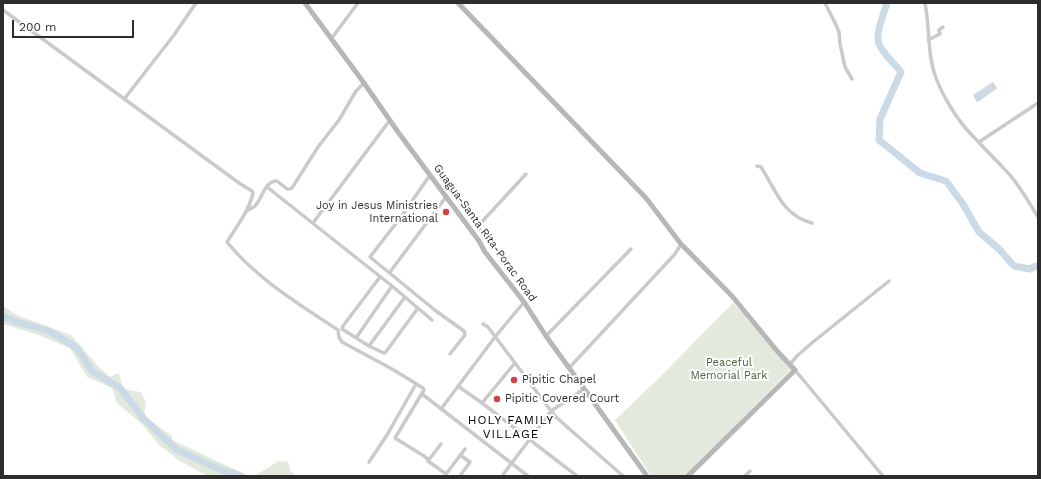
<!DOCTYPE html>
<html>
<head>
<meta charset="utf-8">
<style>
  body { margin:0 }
  #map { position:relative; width:1041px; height:479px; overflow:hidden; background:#fff; font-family:"Work Sans",sans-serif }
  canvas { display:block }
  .frame { position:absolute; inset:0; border:4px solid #2d2d2d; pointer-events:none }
  .scale { position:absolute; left:12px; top:20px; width:122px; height:18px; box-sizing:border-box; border:2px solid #2d2d2d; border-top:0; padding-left:5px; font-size:12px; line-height:14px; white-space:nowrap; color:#2d2d2d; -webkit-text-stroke:3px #fff; paint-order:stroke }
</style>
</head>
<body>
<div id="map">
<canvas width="1041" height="479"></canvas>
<div class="frame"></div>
<div class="scale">200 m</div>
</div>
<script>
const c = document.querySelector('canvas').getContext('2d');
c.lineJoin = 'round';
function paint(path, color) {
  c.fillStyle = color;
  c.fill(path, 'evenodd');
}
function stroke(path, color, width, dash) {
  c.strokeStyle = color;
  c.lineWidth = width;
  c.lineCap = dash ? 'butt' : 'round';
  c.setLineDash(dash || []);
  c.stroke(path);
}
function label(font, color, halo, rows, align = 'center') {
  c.font = font + ' "Work Sans",sans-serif';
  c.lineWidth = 4;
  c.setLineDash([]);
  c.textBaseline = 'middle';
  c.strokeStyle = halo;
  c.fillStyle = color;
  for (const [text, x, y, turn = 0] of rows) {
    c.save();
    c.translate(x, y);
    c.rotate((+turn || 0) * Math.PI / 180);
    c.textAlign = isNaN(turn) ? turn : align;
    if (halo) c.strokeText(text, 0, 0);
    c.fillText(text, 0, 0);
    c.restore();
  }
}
paint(new Path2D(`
  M733 303 744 314 791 369 686 476H651L615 420 658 379Z
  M3 306 19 316 71 335 100 368 110 377 119 373 123 389 141 392 146 402 144 416 172 436V440L249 476H207L180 461 159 445 143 425 117 403 112 388 87 377 70 348 36 334 3 324Z
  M279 461 288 462 290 470 296 476H254Z`), '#e3e9dc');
paint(new Path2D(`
  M993 82 997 88 996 89 978 102 976 101 973 95Z`), '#cbdae7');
stroke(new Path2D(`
  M887 3C884 14 875 33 879 44 883 54 894 63 901 72L880 119 879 140 920 173 946 181 963 204 979 232 999 249 1014 266 1030 269 1036 266 1038 267
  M3 316 17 322 49 331 77 348 92 371 120 388 144 419 177 450 219 469 241 476`), '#cbdae7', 7);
stroke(new Path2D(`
  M825 3 836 25 839 32 840 44 845 67 852 79
  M925 3C930 28 927 54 936 78 943 96 956 118 969 132 982 146 996 160 1009 174 1020 186 1029 203 1038 217
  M3 10 239 183 252 191 253 193C249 211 237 226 227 242 257 279 299 304 338 330L339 337 342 342 392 369 423 388 424 390 395 438 424 456 428 459V461L446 474 465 449
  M331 39 358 3
  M928 40 940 34 939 30 943 27
  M125 98 174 35 196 3
  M979 142 1038 103
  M757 166 761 167C776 190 782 215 812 223
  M430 175 401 217 370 257 436 311 464 331 465 335 450 354
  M267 187 392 286 432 320
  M247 211C249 209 253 208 255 206 263 198 264 181 277 181L287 189H290L292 188 318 147 339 120 356 91 364 83
  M313 223 390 120
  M484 238 478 226 526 174
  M390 272 446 197
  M380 277 343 326 342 329 369 346 384 353H385L418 308
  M483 324 488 327 551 411 557 418 623 476
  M546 336 631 249
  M356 338 392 286
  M369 346 405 297
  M790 364 798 355 813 342 889 281
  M569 368 675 254 681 244
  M795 370 883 476
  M458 386 482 403 577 476
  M422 394 528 476
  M482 403 515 363
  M441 409 495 337 524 302
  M428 461 441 444
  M369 462 387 435 416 384
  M460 476 470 462 460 455
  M502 476 551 411 584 389
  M745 476 750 471`), '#cacaca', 3.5);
stroke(new Path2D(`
  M305 3 364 83 398 132 479 241 485 252 524 302 546 336 647 476
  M458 3 646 198 681 244 732 296 778 352 795 370 688 476`), '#b7b7b7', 5);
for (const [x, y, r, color] of [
  [446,212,4,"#d14244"],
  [514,380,4,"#d14244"],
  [497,399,4,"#d14244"]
]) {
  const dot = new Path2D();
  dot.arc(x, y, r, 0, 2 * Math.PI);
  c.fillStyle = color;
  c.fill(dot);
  stroke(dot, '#fff', 1.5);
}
label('11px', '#2d2d2d', '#fff', [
  ["Joy in Jesus Ministries",438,206,"right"],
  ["International",438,219,"right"],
  ["Pipitic Chapel",522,380],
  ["Pipitic Covered Court",505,399]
], 'left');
label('11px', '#2d2d2d', '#fff', [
  ["Guagua-Santa Rita-Porac Road",485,233,54]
]);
label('11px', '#4f6440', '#fff', [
  ["Peaceful",729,363],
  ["Memorial Park",729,376]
]);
c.letterSpacing = '1px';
label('12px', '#000', '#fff', [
  ["HOLY FAMILY",511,420],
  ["VILLAGE",511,434]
]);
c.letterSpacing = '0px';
</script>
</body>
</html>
